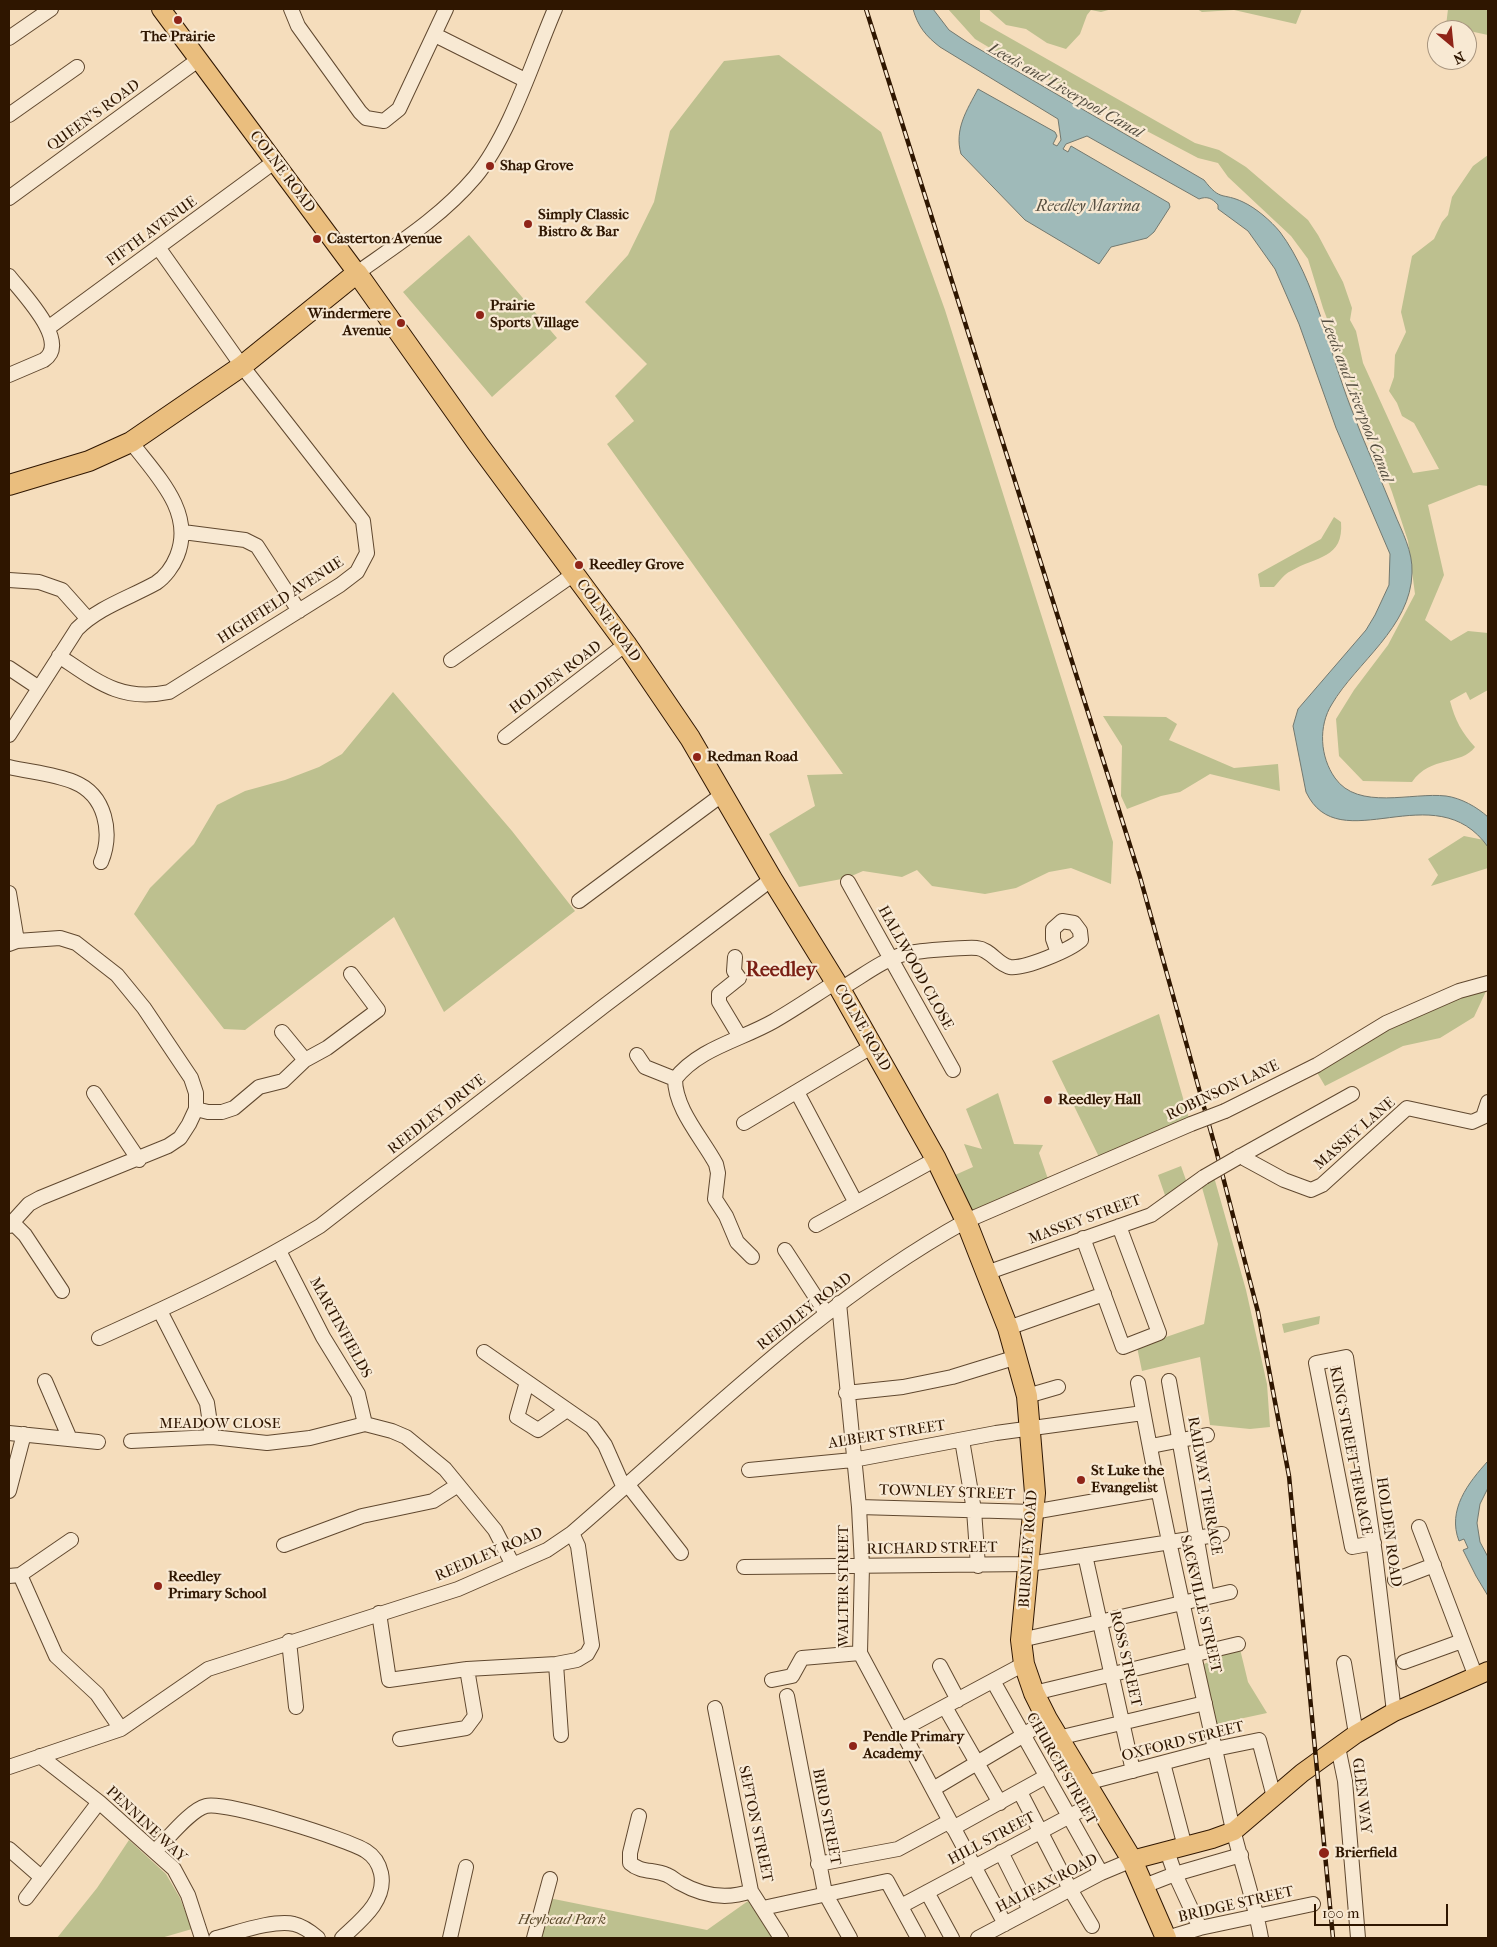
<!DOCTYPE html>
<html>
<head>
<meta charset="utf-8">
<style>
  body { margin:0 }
  #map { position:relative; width:1497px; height:1947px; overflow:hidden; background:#f5ddbc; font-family:"IM FELL French Canon",serif }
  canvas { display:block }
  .frame { position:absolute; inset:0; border:10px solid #2f1600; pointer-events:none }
  .north { position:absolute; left:1427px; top:20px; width:50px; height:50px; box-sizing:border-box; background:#f8e9d3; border:1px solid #a8957f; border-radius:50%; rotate:152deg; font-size:14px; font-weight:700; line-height:20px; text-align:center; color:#2f1600 }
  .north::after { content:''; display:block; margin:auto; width:18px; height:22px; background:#8f2418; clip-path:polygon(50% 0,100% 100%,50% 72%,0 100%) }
  .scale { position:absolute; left:1314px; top:1904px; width:134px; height:22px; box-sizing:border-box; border:2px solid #2f1600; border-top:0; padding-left:6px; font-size:15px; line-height:18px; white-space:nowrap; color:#2f1600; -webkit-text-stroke:4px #f8e9d3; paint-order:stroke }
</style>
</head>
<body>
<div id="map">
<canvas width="1497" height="1947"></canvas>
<div class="frame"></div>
<div class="north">N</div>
<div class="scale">100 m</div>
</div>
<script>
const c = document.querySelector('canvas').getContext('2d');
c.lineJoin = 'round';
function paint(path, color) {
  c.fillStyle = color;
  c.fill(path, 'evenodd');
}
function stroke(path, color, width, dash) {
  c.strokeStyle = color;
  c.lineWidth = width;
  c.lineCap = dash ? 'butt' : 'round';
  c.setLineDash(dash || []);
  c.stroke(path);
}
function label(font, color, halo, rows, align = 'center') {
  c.font = font + ' "IM FELL French Canon",serif';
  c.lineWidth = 4.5;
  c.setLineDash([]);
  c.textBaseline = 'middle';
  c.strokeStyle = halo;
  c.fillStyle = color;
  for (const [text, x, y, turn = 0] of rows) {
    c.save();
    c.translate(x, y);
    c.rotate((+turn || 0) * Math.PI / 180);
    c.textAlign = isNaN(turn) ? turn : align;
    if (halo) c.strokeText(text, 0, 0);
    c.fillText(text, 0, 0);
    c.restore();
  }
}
paint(new Path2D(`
  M948 9H980V21L1195 143 1219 150 1246 167 1308 220 1318 235 1343 282 1352 308 1350 320 1356 331 1363 363 1413 473 1439 469 1414 423 1402 416 1397 403 1389 391 1394 377 1395 355 1406 332 1401 312 1412 256 1434 239 1442 222 1448 215 1452 197 1473 166 1488 155V486L1479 485 1428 505 1444 575 1425 620 1451 641 1468 631 1488 633V690L1470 700 1466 692 1450 701C1455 720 1462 733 1475 747 1461 766 1431 755 1412 782L1363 781 1339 756 1336 719 1354 690 1388 645 1415 594 1408 541 1392 492 1323 308 1308 259 1291 236 1228 177 1218 163 1198 158 995 51 975 39Z
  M988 9H1112L1101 12 1091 10 1087 15 1080 34 1066 49 1047 43 1026 29 1006 25Z
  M1197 9H1302L1296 24 1234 10 1202 12Z
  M1448 9H1488V35L1446 26Z
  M779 55 881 132 945 310 1113 842 1111 884 1071 868 1049 872 1016 888 985 894 932 886 917 870 902 877 863 871 847 878 799 887 769 834 815 806 807 775 843 774 607 444 634 421 615 396 647 364 585 302 628 255 654 202 670 131 724 61Z
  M469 235 557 338 492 397 403 292Z
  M1334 517 1341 522C1344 559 1316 556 1291 571 1284 574 1279 582 1274 587H1260L1258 574 1321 539Z
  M393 692 512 831 575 911 444 1012 394 917 245 1030 224 1029 134 914 150 888 194 844 217 805 245 791 285 780 319 767 342 754Z
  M1103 716 1166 717 1177 724 1169 740 1234 768 1278 764 1280 791 1210 774 1180 792 1161 796 1127 809 1121 796 1122 746Z
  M1464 836 1484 840 1488 847V868L1431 886 1438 875 1428 859Z
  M1488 987 1474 1017 1440 1038 1403 1046 1325 1086 1315 1069 1427 1008Z
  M1159 1014 1189 1119 1099 1157 1052 1061Z
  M998 1093 1014 1144 1043 1145 1039 1153 1048 1179 972 1212 955 1175 973 1167 964 1144 982 1149 966 1109Z
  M1181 1166 1187 1183 1167 1201 1158 1175Z
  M1214 1177 1246 1290 1267 1384 1270 1427 1250 1429 1210 1425 1200 1357 1142 1371 1137 1347 1204 1324 1218 1244 1201 1184Z
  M1320 1316 1319 1324 1284 1333 1282 1324Z
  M1240 1649 1248 1682 1267 1713 1216 1724 1204 1664 1213 1660 1211 1656Z
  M129 1840 166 1874 180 1898 192 1929 161 1938H57L97 1888Z
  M549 1898 707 1930 748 1901 773 1938H538Z`), '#bdc08f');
const water = new Path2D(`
  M913 9H933L949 30 967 42 1204 180C1221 202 1222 192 1243 202 1256 208 1271 221 1280 232 1316 280 1329 352 1351 408 1364 443 1380 477 1394 512 1402 532 1413 551 1412 573 1411 627 1356 663 1332 704 1318 726 1320 757 1335 778 1358 811 1412 792 1446 796 1461 798 1477 807 1488 817V847C1435 772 1339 862 1306 792L1293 726 1298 709 1366 630 1375 615 1389 585 1390 554 1336 428 1299 324 1275 269 1248 231 1218 209V205C1212 198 1207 196 1199 199L1087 136 1066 144 1063 149 1068 152 1071 146 1169 203 1170 207 1154 232 1147 238 1111 247 1099 264 1025 220 961 154C954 129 967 110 978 89L1055 132 1057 136 1053 144 1057 146 1061 140 1058 119 940 47C926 36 918 27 913 9Z
  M1488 1461V1488L1480 1504 1477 1523 1480 1542 1488 1557V1596L1476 1576 1463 1550 1468 1548 1464 1539 1459 1541C1447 1510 1468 1483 1488 1461Z`);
paint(water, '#9fbab9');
stroke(water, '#72786f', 1);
const minor = new Path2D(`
  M291 9 298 26 360 112 366 118 384 121 399 109 446 9
  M435 35 525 80
  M9 38 51 9
  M9 115 77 67
  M9 198 198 60
  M357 273C398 244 442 216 475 177 510 135 533 60 555 9
  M9 276C22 293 71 342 44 360L9 375
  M48 328 274 162
  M183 532 245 540 257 546 299 611
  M9 580 39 582 62 590 87 618
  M59 656C98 682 121 702 169 692L340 585 357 572 367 553 363 521 242 366 158 247
  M451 660 574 574
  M9 668 39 688
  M9 735 77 629C99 607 129 598 156 583 165 577 173 566 177 556 195 512 156 475 131 442
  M505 737 626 644
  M9 767C30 772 54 774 74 782 106 795 113 833 101 862
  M848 882 953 1070
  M9 893 17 941
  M579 901 723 794
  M9 944 17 941 60 938 76 943 117 975 144 1008 191 1078 196 1093V1109L189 1124 180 1138 168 1146 40 1198 29 1204 9 1226
  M735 957 734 971 739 978 719 994V1002L740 1037
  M840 989C860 978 882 960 904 954 913 951 967 947 977 948 990 949 998 965 1010 967 1025 969 1070 950 1081 940L1080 931 1074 923 1062 921 1053 929V939L1058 953
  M282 1032 305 1060
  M637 1055 645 1067 675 1079
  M675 1079C675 1109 702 1138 716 1164L718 1173 715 1199 726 1216 737 1242 752 1257
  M675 1079C699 1048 741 1040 774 1021 795 1009 815 995 836 982
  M797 1092 856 1203
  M94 1093 139 1160
  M196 1109 208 1112H222L234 1108 259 1087 283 1081 305 1060 327 1048 378 1010 351 974
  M1225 1111 1317 1065 1386 1023 1459 991 1488 983
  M744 1123 873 1046
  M1240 1156 1284 1180 1311 1190 1322 1185 1407 1108 1472 1122 1483 1117 1488 1102
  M1237 1158 1352 1094
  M12 1222 25 1235 62 1291
  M816 1225 936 1159
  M1083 1238 1123 1347 1159 1333 1119 1226
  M785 1250 826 1313
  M279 1251 323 1337 358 1394 365 1424
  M986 1273 1151 1215 1204 1177
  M839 1303 859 1507 862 1566 860 1653 1005 1924
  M160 1311 207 1403 212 1437
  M1008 1328 1104 1294
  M99 1338C174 1304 250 1269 320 1226L604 1006 772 879
  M484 1352 592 1427 605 1445 624 1488
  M45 1381 70 1439
  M1169 1381 1207 1597
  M527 1382 517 1417 538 1430 567 1410
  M1138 1383C1164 1530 1199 1675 1231 1821 1240 1860 1254 1898 1261 1938
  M846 1393 903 1387 952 1377 1017 1357
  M1027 1396 1058 1387
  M9 1433 98 1442
  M962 1440 974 1510 978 1566
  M131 1441 212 1437 267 1443 310 1438 365 1424 392 1431 406 1437 445 1469 495 1530 513 1565
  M1151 1446 1207 1435
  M749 1470 853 1460 996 1433 1143 1413
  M628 1485 681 1553
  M9 1491 24 1434
  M859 1507 1033 1512 1158 1490
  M1419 1527 1476 1677
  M1374 1543 1352 1547 1316 1363 1346 1357 1375 1554 1394 1712
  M284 1545 362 1516 433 1501 458 1485
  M1085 1555 1133 1771
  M744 1567 1029 1564 1222 1534
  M20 1575 56 1656 97 1694 121 1729
  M9 1576 20 1575 71 1540
  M1395 1580 1434 1565
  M379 1613 389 1680 467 1669 556 1664 577 1660 587 1654 592 1645 578 1546 572 1533
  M1021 1640 1230 1592
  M289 1641 296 1707
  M1404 1662 1462 1641
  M1344 1663 1356 1734
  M556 1664 561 1735
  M940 1666 958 1700
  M772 1680 792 1676 802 1658 860 1653
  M993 1681 1101 1873
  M1034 1693 1238 1644
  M787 1696 825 1893 850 1938
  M945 1707 1000 1803
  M715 1708 751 1891 781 1938
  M901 1730 1024 1664
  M1058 1738 1205 1703
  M400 1739 466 1728 475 1716 467 1669
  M1338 1747 1345 1781 1358 1938
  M40 1756 99 1802 174 1869 188 1895 202 1938
  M1163 1763 1185 1847
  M9 1767 121 1729 208 1669 458 1589 547 1550 572 1533C699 1424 819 1302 966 1221L1191 1124
  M1086 1783 1215 1749 1259 1740 1274 1797
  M933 1789 1024 1735 1047 1719
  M1020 1792 1070 1889 1092 1926
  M639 1816 630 1853V1863C641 1873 654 1869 667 1875 672 1877 676 1881 680 1883 703 1896 727 1900 751 1891
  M953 1828 1047 1776
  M9 1849 41 1877
  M155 1851C167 1840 190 1810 206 1806 226 1801 347 1839 366 1851 374 1856 379 1864 381 1873 387 1901 360 1921 342 1938
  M1167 1851 1175 1874 1200 1928
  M1001 1852 1030 1910
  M818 1864 898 1849 950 1821
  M1144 1886 1175 1874 1241 1855
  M927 1892 952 1938
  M26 1898 99 1802
  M901 1906 1098 1801
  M763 1908 887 1881 918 1938
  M216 1938C236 1933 275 1919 294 1924 303 1926 311 1932 318 1938
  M450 1938 466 1867
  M534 1938 550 1879
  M978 1938 1101 1873 1132 1860
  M1167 1938 1200 1928 1313 1904`);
const major = new Path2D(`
  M161 9 357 273
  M1132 1860 1212 1839 1234 1831 1302 1773 1356 1734 1394 1712 1488 1671`);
const highway = new Path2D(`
  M9 485 89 461 131 442 242 366 357 273 478 444 626 644 690 738 772 879 840 989 936 1159 966 1221 1008 1328 1027 1396 1035 1493 1021 1640 1024 1664 1034 1693 1047 1719 1132 1860 1166 1938`);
stroke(minor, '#60482f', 16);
stroke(major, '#2f1600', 20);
stroke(highway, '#2f1600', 22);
stroke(minor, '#f8e9d3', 14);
stroke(major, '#eabe7e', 18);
stroke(highway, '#eabe7e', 20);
const rail = new Path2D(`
  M866 9 1140 877 1216 1150 1258 1312 1289 1476 1333 1938`);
stroke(rail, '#2f1600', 4.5);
stroke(rail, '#f8e9d3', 2.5, [8]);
const minorBridge = new Path2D(`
  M1191 1124 1225 1111
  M1204 1177 1237 1158`);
stroke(minorBridge, '#60482f', 16, []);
stroke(minorBridge, '#f8e9d3', 14);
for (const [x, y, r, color] of [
  [178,20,5,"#8f2418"],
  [490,166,5,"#8f2418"],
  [528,224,5,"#8f2418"],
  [317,239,5,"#8f2418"],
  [480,315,5,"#8f2418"],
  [401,323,5,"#8f2418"],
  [579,565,5,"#8f2418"],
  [697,757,5,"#8f2418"],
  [1048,1100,5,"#8f2418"],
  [1081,1480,5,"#8f2418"],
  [158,1586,5,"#8f2418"],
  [853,1746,5,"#8f2418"],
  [1324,1853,6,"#8f2418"]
]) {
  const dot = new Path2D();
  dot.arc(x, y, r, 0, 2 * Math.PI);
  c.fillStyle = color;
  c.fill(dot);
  stroke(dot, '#f8e9d3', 2);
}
label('bold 15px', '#2f1600', '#f8e9d3', [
  ["The Prairie",178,37,"center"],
  ["Shap Grove",500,166],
  ["Simply Classic",538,215],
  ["Bistro & Bar",538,232],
  ["Casterton Avenue",327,239],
  ["Prairie",490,306],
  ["Sports Village",490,323],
  ["Windermere",391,314,"right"],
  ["Avenue",391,331,"right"],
  ["Reedley Grove",589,565],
  ["Redman Road",707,757],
  ["Reedley Hall",1058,1100],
  ["St Luke the",1091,1471],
  ["Evangelist",1091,1488],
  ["Reedley",168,1577],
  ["Primary School",168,1594],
  ["Pendle Primary",863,1737],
  ["Academy",863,1754],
  ["Brierfield",1335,1853]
], 'left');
label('15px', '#2f1600', '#f8e9d3', [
  ["QUEEN'S ROAD",94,116,-36],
  ["COLNE ROAD",282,172,53],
  ["FIFTH AVENUE",152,232,-36],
  ["HIGHFIELD AVENUE",281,601,-33],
  ["COLNE ROAD",608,621,54],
  ["HOLDEN ROAD",556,678,-37],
  ["HALLWOOD CLOSE",915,968,61],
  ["COLNE ROAD",862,1028,60],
  ["ROBINSON LANE",1223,1091,-25],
  ["REEDLEY DRIVE",437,1115,-38],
  ["MASSEY LANE",1355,1134,-41],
  ["MASSEY STREET",1085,1220,-20],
  ["REEDLEY ROAD",805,1312,-38],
  ["MARTINFIELDS",340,1328,61],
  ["MEADOW CLOSE",220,1424],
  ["ALBERT STREET",887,1435,-9],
  ["KING STREET TERRACE",1350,1451,79],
  ["RAILWAY TERRACE",1204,1486,80],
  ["TOWNLEY STREET",947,1493,2],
  ["HOLDEN ROAD",1388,1532,82],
  ["RICHARD STREET",932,1549,-1],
  ["BURNLEY ROAD",1029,1549,-86],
  ["REEDLEY ROAD",489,1555,-23],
  ["WALTER STREET",844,1586,-90],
  ["SACKVILLE STREET",1200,1604,77],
  ["ROSS STREET",1125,1659,77],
  ["OXFORD STREET",1183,1742,-14],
  ["CHURCH STREET",1061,1769,60],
  ["GLEN WAY",1361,1796,83],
  ["BIRD STREET",826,1817,79],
  ["SEFTON STREET",755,1824,78],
  ["PENNINE WAY",146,1825,43],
  ["HILL STREET",992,1839,-28],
  ["HALIFAX ROAD",1047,1884,-27],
  ["BRIDGE STREET",1236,1905,-13]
]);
label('italic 15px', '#5a492b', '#f8e9d3', [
  ["Heyhead Park",562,1920]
]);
label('italic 16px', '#564f41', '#f8e9d3', [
  ["Leeds and Liverpool Canal",1065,91,30],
  ["Reedley Marina",1088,207],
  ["Leeds and Liverpool Canal",1356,400,69]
]);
label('bold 20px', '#7a1f14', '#f8e9d3', [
  ["Reedley",781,971]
]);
</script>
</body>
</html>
